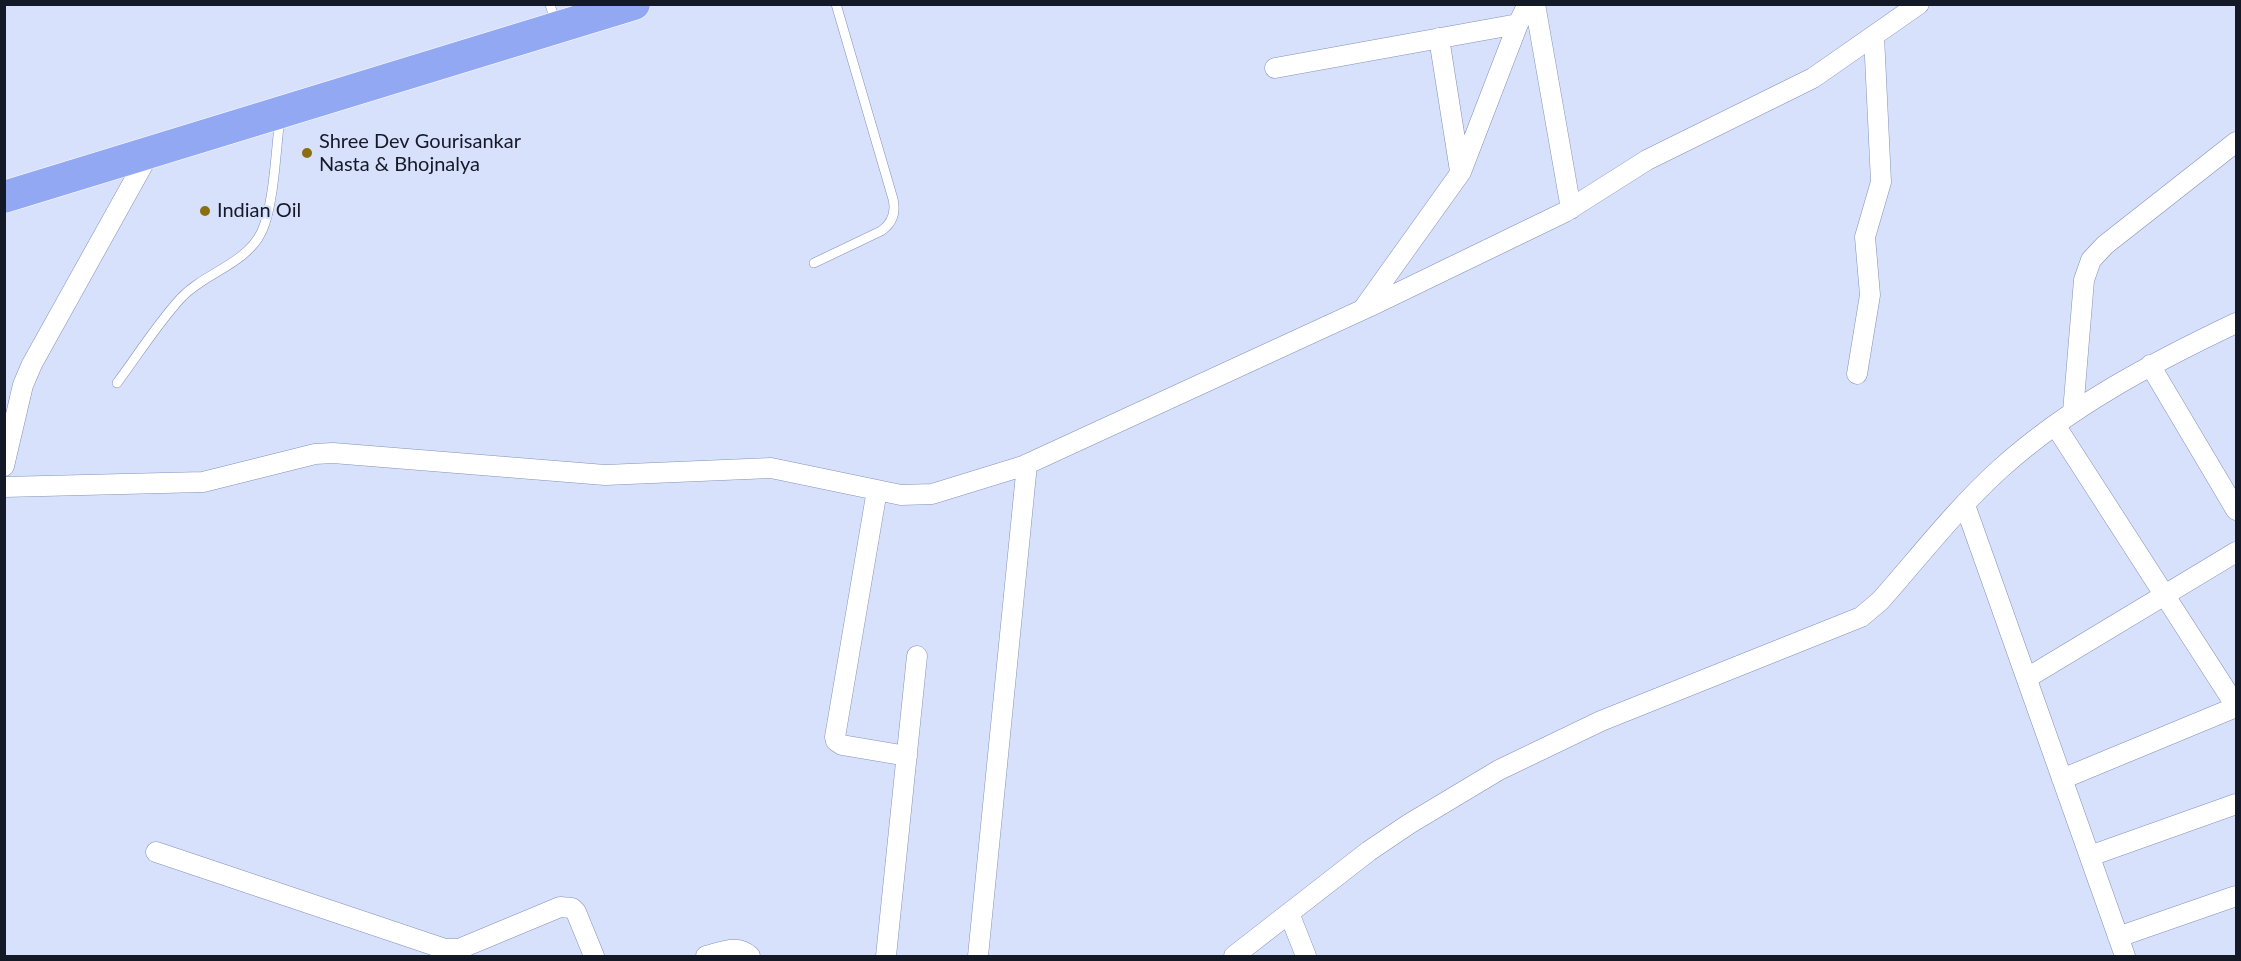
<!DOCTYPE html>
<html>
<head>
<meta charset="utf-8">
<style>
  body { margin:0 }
  #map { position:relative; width:2241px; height:961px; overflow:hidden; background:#d8e1fc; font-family:Lato,sans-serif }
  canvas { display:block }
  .frame { position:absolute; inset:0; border:6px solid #141928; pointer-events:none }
</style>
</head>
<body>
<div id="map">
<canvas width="2241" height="961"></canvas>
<div class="frame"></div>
</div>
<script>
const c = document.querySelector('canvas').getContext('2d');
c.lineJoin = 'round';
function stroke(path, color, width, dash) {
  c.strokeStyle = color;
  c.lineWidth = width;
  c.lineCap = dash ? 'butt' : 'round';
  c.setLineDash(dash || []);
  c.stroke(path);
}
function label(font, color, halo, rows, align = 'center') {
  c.font = font + ' Lato,sans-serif';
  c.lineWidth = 4.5;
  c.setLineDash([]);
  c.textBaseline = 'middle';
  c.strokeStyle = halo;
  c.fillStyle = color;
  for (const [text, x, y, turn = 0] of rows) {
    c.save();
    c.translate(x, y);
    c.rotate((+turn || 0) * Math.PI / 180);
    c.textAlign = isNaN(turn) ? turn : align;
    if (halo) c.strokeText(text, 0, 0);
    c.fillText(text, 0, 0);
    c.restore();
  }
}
const service = new Path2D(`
  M550 4 555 22
  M814 263 881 231C893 223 896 212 893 199L836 4
  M117 383C138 355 157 324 181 298 204 273 247 264 262 231 274 205 276 148 280 117`);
const minor = new Path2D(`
  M1535 4 1571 209
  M1439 38 1460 171
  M1275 68 1518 24
  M1363 309 1461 172 1518 24 1528 4
  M2150 365 2236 510
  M1857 374 1870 295 1865 237 1881 182 1874 36
  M2073 412 2084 280 2091 260 2105 245 2236 142
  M2055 425 2236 706
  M4 466 23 385 32 364 150 152
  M4 487 203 482 315 454 333 453 605 475 771 468 901 495 932 494 1023 466 1375 304 1565 212 1647 160 1813 78 1919 4
  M877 490 835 737 836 741 842 745 907 756
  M1965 505 2125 956
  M2027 678 2236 552
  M2062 779 2236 707
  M156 852 445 949H459L560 907 572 908 576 912 594 956
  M2090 856 2236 804
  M1289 913 1306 956
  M2118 937 2236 896
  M706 956C722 952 737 944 750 956
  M886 956 917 656
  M978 956 1027 464
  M1234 956 1369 851 1409 824 1499 770 1601 721 1861 617 1880 601C1919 557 1956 509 2000 469 2070 406 2152 363 2236 323`);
const trunk = new Path2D(`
  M4 197 634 4`);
stroke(service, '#8391ba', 10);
stroke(minor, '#8391ba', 21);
stroke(trunk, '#fff', 33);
stroke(service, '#fff', 9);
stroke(minor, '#fff', 20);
stroke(trunk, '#92a8f2', 32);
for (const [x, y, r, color] of [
  [307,153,6,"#8a6e0f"],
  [205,211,6,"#8a6e0f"]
]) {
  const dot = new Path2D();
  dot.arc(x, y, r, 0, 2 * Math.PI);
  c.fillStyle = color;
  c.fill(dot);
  stroke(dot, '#d8e1fc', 2);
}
label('20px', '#141928', '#d8e1fc', [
  ["Shree Dev Gourisankar",319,142],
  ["Nasta & Bhojnalya",319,165],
  ["Indian Oil",217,211]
], 'left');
</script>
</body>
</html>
